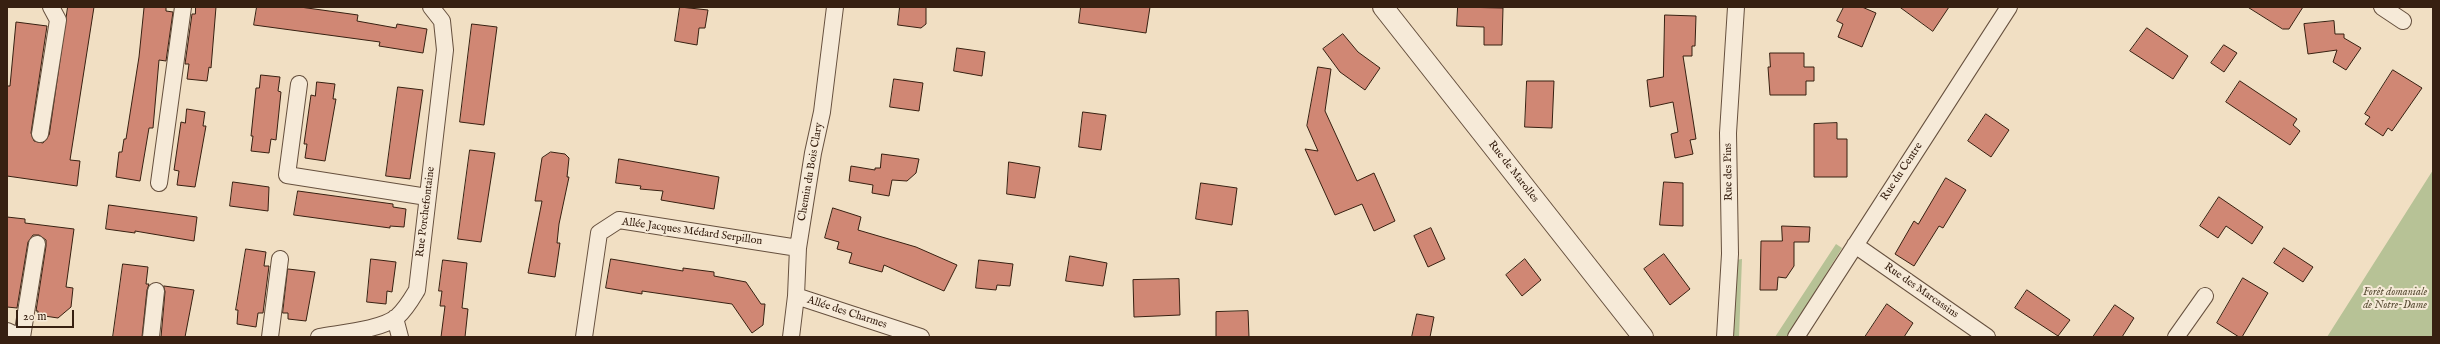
<!DOCTYPE html>
<html>
<head>
<meta charset="utf-8">
<style>
  body { margin:0 }
  #map { position:relative; width:2440px; height:344px; overflow:hidden; background:#f1dfc3; font-family:"IM FELL English",serif }
  canvas { display:block }
  .frame { position:absolute; inset:0; border:8px solid #372011; pointer-events:none }
  .scale { position:absolute; left:16px; top:310px; width:58px; height:18px; box-sizing:border-box; border:2px solid #372011; border-top:0; padding-left:5px; font-size:12px; line-height:14px; white-space:nowrap; color:#372011; -webkit-text-stroke:3px #f6ead8; paint-order:stroke }
</style>
</head>
<body>
<div id="map">
<canvas width="2440" height="344"></canvas>
<div class="frame"></div>
<div class="scale">20 m</div>
</div>
<script>
const c = document.querySelector('canvas').getContext('2d');
c.lineJoin = 'round';
function paint(path, color) {
  c.fillStyle = color;
  c.fill(path, 'evenodd');
}
function stroke(path, color, width, dash) {
  c.strokeStyle = color;
  c.lineWidth = width;
  c.lineCap = dash ? 'butt' : 'round';
  c.setLineDash(dash || []);
  c.stroke(path);
}
function label(font, color, halo, rows, align = 'center') {
  c.font = font + ' "IM FELL English",serif';
  c.lineWidth = 4;
  c.setLineDash([]);
  c.textBaseline = 'middle';
  c.strokeStyle = halo;
  c.fillStyle = color;
  for (const [text, x, y, turn = 0] of rows) {
    c.save();
    c.translate(x, y);
    c.rotate((+turn || 0) * Math.PI / 180);
    c.textAlign = isNaN(turn) ? turn : align;
    if (halo) c.strokeText(text, 0, 0);
    c.fillText(text, 0, 0);
    c.restore();
  }
}
paint(new Path2D(`
  M2433 170V337H2327Z
  M1836 244 1842 248 1787 337H1775Z
  M1742 259 1739 337H1730L1736 260Z`), '#b7c296');
const building = new Path2D(`
  M68 7H94L70 160 80 161 77 186 7 176V86H10L16 22 47 26 31 133 34 141 43 143 49 135Z
  M147 7H166V11L173 12 166 61 159 60 153 128H149L140 181 116 177 119 152H122L124 139H126L139 57 144 8Z
  M196 7H216L211 68 209 67 207 81 187 79 189 64H185L192 14H195Z
  M257 7H300L358 15 357 21 396 28 397 24 427 29 423 53 379 46 380 42 254 25Z
  M680 7 708 10 705 28H699L697 45 675 41Z
  M900 7H926V24L921 28 898 25Z
  M1081 7H1150L1146 33 1079 23Z
  M1458 7 1503 8 1502 45H1484V27L1457 26Z
  M1844 7H1862L1876 13 1862 47 1838 37 1843 24 1837 21Z
  M1900 7H1949L1933 31Z
  M2248 7H2303L2289 29H2283Z
  M1665 15 1696 16 1695 46H1692V56H1683L1696 139 1690 140 1693 154 1675 158 1671 134 1678 132 1673 102 1650 107 1647 80 1663 77Z
  M2334 21 2335 34H2344V38L2361 48 2346 70 2333 62 2337 50 2308 54 2304 24Z
  M472 24 497 27 484 125 460 122Z
  M2147 28 2188 56 2173 79 2130 51Z
  M1343 34 1358 52 1380 68 1365 90 1340 72 1323 49Z
  M2224 45 2237 53 2224 72 2211 63Z
  M957 48 985 52 982 76 954 71Z
  M1770 53H1804V67H1814V81H1806V95H1770L1768 67H1770Z
  M1318 67 1331 69 1325 111 1357 181 1374 173 1395 221 1374 231 1362 204 1335 215 1305 149 1318 151 1307 126Z
  M2393 70 2422 88 2392 131 2388 128 2383 136 2365 124 2370 117 2365 114Z
  M261 75 280 77 278 91 281 92 276 140 271 139 269 153 251 151 253 136H251L256 88H259Z
  M894 79 923 83 919 111 890 107Z
  M1527 81H1554L1552 128 1525 127Z
  M2240 81 2297 119 2293 125 2300 131 2290 145 2226 102Z
  M317 82 335 84 333 99H336L325 161 305 158 307 144H304L311 95 315 96Z
  M398 87 423 90 410 179 386 176Z
  M187 109 205 112 203 126H206L195 187 177 185 179 171 174 170 181 122 185 123Z
  M1083 112 1106 115 1101 150 1079 147Z
  M1986 114 2009 130 1991 157 1968 141Z
  M1837 123V139H1847V177H1814V124Z
  M470 150 495 153 481 242 458 239Z
  M551 152 565 154 569 158 567 177H569L559 224 557 243H560L555 277 528 273 542 201H535L542 158Z
  M882 154 919 159 916 173 907 181 892 180 889 196 872 193 873 185 849 181 851 166 875 170V168H880Z
  M619 159 719 177 714 209 661 200 663 191 640 189 641 186 616 183Z
  M1009 162 1040 167 1035 198 1007 194Z
  M1946 178 1966 190 1943 228 1939 226 1914 266 1895 254 1914 221 1918 224Z
  M233 182 269 187 268 211 230 206Z
  M1664 182 1683 183V226L1660 225Z
  M1201 183 1237 188 1232 225 1196 219Z
  M298 191 393 204V207L406 209 404 227 390 226V228L294 215Z
  M2219 197 2263 227 2252 244 2226 226 2218 238 2200 226Z
  M109 205 197 217 194 241 135 231V233L106 229Z
  M833 208 861 217 858 230 916 247 957 265 944 291 884 265 882 272 849 263 852 253 837 249 839 242 825 238Z
  M7 217 25 219V223L74 229 66 287 73 288 71 307 58 318 38 315V311H36L46 246V240L39 235H33L28 242 17 308 7 307Z
  M1782 226 1810 227 1809 242H1794V266L1786 278 1778 277 1777 290H1760L1761 241H1782Z
  M1431 228 1445 259 1428 267 1414 236Z
  M2284 248 2313 267 2303 282 2274 263Z
  M246 249 266 252 264 266H269L263 313H258L256 327 237 324 238 310H236Z
  M1664 254 1690 289 1670 305 1644 269Z
  M1070 256 1107 263 1103 286 1066 281Z
  M371 259 396 262 392 292 387 291 386 304 367 302Z
  M611 259 683 271V268L714 272V276L746 282 761 304H765L763 325 752 333 732 304 642 291V294L606 288Z
  M1525 259 1541 280 1522 296 1506 275Z
  M443 260 467 263 462 308 468 309 465 337H441L445 306H440L442 291H439Z
  M979 260 1013 264 1010 286 997 285 996 290 976 288Z
  M123 264 148 267 146 284H149L147 290 142 337H113Z
  M288 269 315 272 306 321 288 319V313H283Z
  M2243 278 2268 293 2242 337H2239L2217 323Z
  M1179 279 1180 315 1134 317 1133 280Z
  M164 286 194 290 185 337H161L165 292Z
  M2027 290 2070 320 2058 336 2015 308Z
  M1887 304 1913 323 1904 337H1865Z
  M2115 305 2134 318 2122 337H2093Z
  M1248 311 1249 337H1216V312Z
  M1417 314 1434 317 1430 337H1412Z`);
paint(building, '#d08774');
stroke(building, '#372011', 1);
const minor = new Path2D(`
  M2382 7 2403 21
  M299 84 287 175 427 197
  M40 134 58 20 51 7
  M159 183 183 7
  M1855 245 1987 337
  M796 296 921 337
  M395 318 400 337
  M7 331 20 337
  M22 337 37 244
  M151 337 156 291
  M270 337 280 259
  M319 337C340 333 381 330 397 317 406 309 411 300 417 290L445 50 442 21 431 7
  M584 337 599 233 619 220 798 248
  M791 337 796 296 798 248 813 153 822 112 835 7
  M1725 337 1730 254 1728 133 1736 7
  M1796 337 2009 7
  M2176 337 2205 296`);
const tertiary = new Path2D(`
  M1383 7 1643 337`);
stroke(minor, '#66503e', 18);
stroke(tertiary, '#66503e', 22);
stroke(minor, '#f6ead8', 16);
stroke(tertiary, '#f6ead8', 20);
label('11px', '#372011', '#f6ead8', [
  ["Chemin du Bois Clary",811,172,-80],
  ["Rue de Marolles",1513,172,52],
  ["Rue des Pins",1729,172,-91],
  ["Rue du Centre",1902,172,-57],
  ["Rue Porchefontaine",426,212,-83],
  ["Allée Jacques Médard Serpillon",692,232,8],
  ["Rue des Marcassins",1921,291,35],
  ["Allée des Charmes",847,313,18]
]);
label('italic 11px', '#5d5139', '#f6ead8', [
  ["Forêt domaniale",2395,293],
  ["de Notre-Dame",2395,306]
]);
</script>
</body>
</html>
